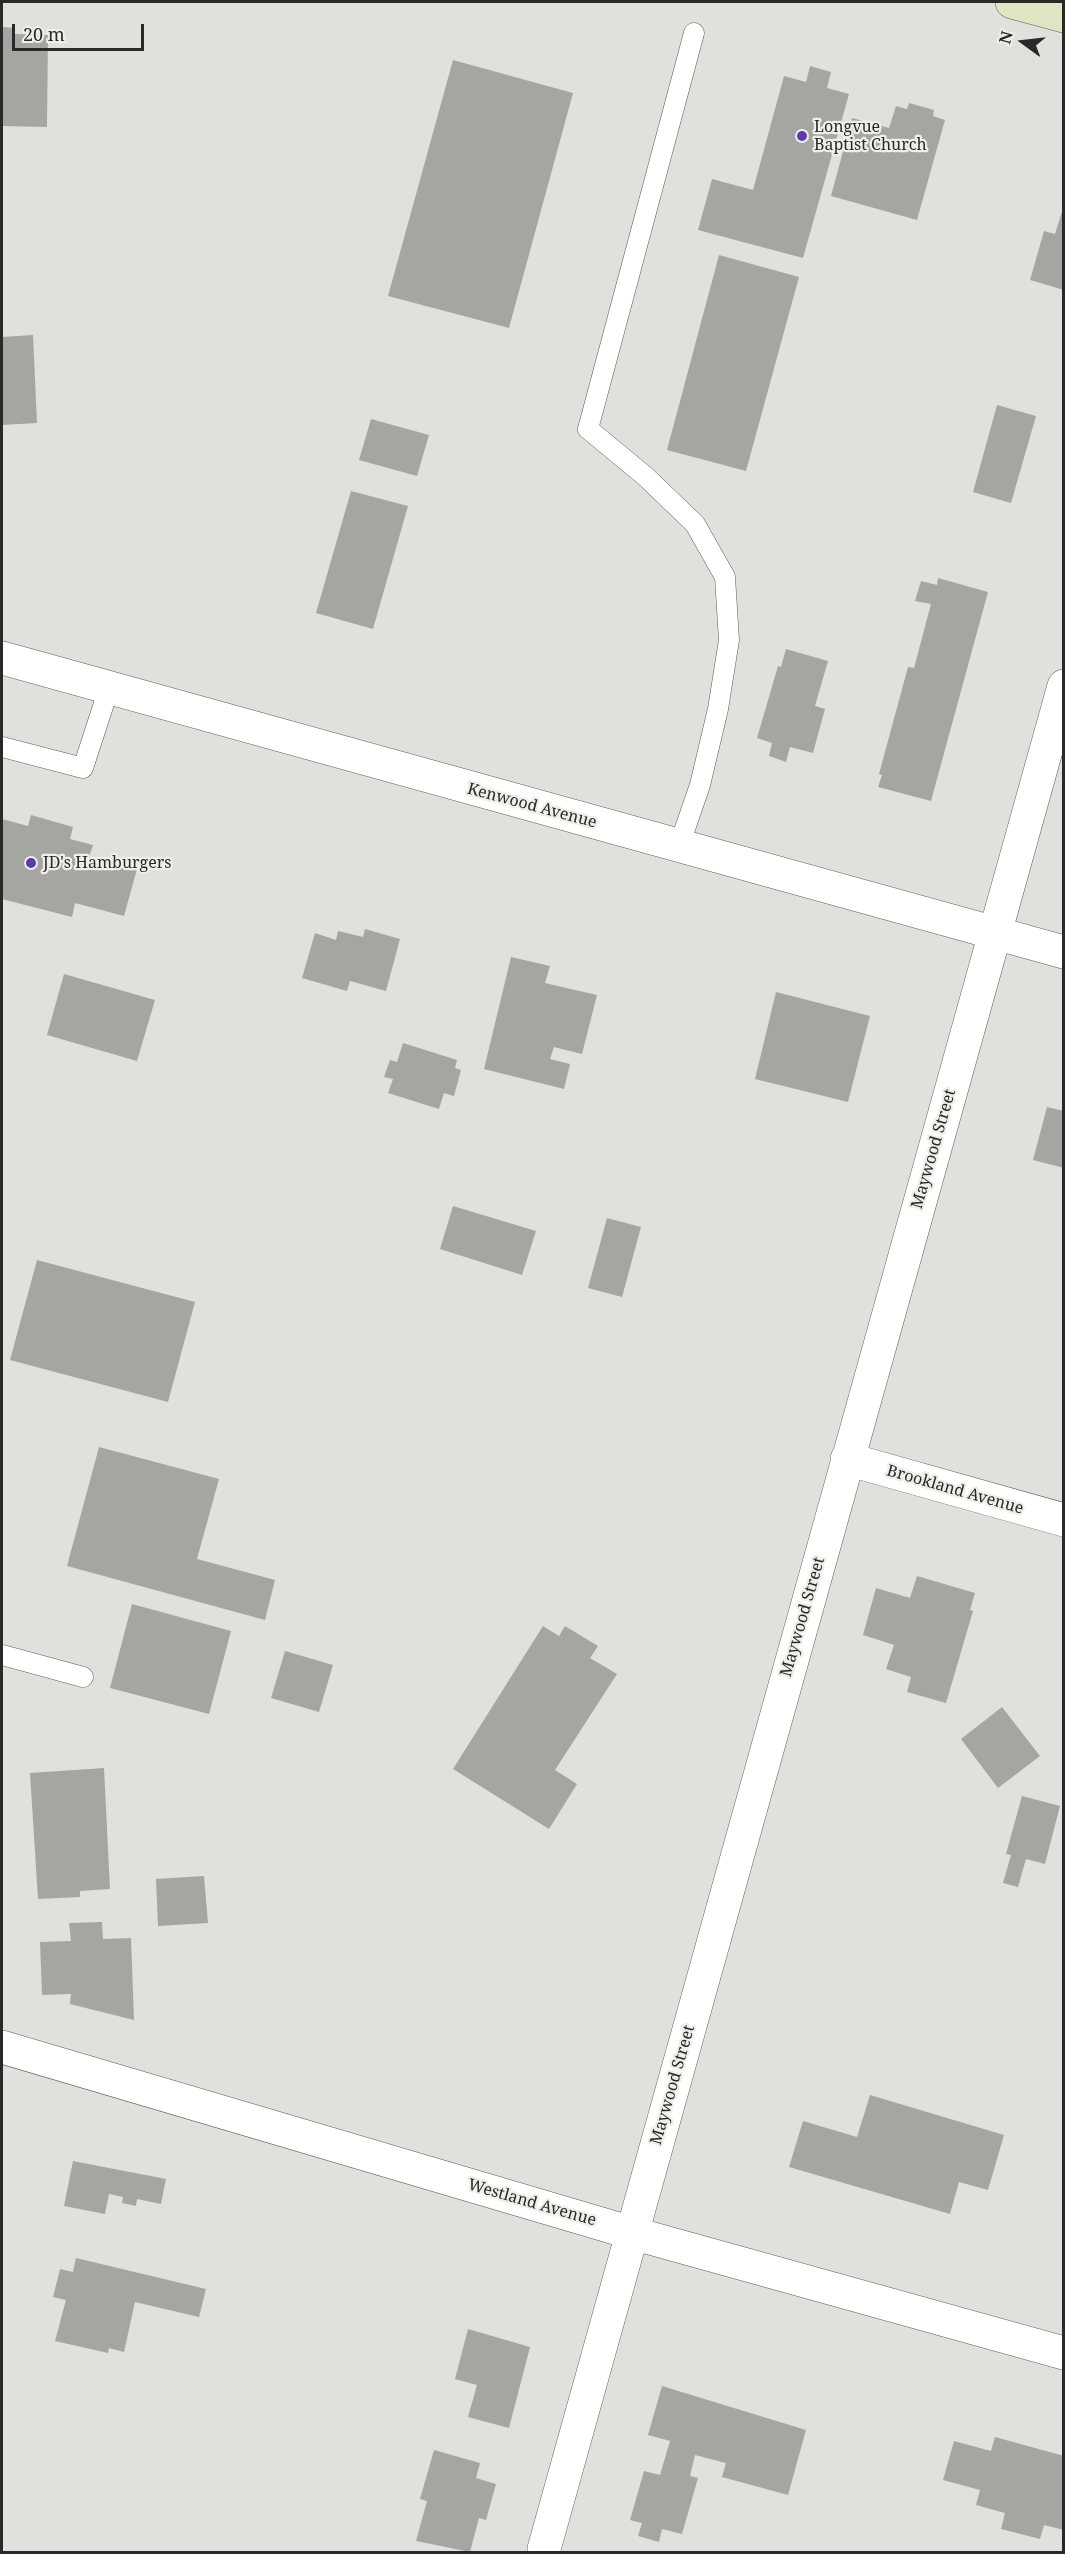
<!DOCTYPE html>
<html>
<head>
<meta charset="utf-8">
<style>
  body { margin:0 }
  #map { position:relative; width:1065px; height:2554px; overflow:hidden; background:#e0e1dc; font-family:"Noto Serif",serif }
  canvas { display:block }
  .frame { position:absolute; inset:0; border:3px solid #292927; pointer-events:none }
  .north { position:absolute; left:993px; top:12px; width:60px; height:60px; -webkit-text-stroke:4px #eeefe9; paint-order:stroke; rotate:285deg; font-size:16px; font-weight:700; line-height:24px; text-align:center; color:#292927 }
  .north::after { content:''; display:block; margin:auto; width:21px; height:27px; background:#292927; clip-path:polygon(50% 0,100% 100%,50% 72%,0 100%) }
  .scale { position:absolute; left:12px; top:24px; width:132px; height:27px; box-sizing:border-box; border:3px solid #292927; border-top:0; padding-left:8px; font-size:18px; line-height:21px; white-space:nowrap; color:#292927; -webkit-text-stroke:4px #eeefe9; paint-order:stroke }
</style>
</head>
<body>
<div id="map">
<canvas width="1065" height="2554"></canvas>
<div class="frame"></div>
<div class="north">N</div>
<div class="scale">20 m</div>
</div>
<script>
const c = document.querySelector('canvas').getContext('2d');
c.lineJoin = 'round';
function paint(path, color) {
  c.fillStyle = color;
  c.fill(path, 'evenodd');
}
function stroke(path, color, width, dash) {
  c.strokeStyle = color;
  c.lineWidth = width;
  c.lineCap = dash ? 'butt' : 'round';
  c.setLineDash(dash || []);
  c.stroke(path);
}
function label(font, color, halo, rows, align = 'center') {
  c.font = font + ' "Noto Serif",serif';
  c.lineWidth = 4.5;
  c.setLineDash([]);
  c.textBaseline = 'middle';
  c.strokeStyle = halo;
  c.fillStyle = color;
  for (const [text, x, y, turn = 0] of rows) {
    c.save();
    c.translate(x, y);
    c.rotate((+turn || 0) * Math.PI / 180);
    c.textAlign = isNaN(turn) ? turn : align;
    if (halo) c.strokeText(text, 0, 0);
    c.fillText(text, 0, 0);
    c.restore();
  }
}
paint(new Path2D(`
  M2 27 15 28V34L48 35 47 127 2 126Z
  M453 60 573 93 509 328 388 296Z
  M810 66 831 72 827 88 849 94 803 258 698 230 712 179 753 190 784 76 806 82Z
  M909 103 934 110 933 116 945 120 917 220 831 196 852 118 889 128 896 106 907 109Z
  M1064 205V290L1030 280 1044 231 1055 234Z
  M719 255 799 277 746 471 667 450Z
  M33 335 37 423 2 425V337Z
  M997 405 1036 416 1011 503 973 492Z
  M371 419 429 435 417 476 359 460Z
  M351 491 408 506 373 629 316 613Z
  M938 578 988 592 931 801 878 787 882 775 879 774 908 667 914 668 931 604 915 601 921 581 937 585Z
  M786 649 828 661 815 706 825 709 813 753 790 747 786 762 769 756 772 743 757 738 778 666 781 667Z
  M31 815 73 827 70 839 93 845 89 857 137 869 124 916 75 903 72 917 2 899V819L28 826Z
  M365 929 400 939 386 991 350 981 347 991 302 978 315 933 336 940 338 931 363 937Z
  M511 957 550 966 545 983 597 995 582 1054 554 1047 550 1059 570 1064 564 1089 484 1069Z
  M64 974 155 1000 137 1061 47 1035Z
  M776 992 870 1016 848 1102 755 1079Z
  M403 1043 457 1060 455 1068 461 1070 454 1096 444 1093 439 1109 388 1093 393 1079 384 1077 390 1060 397 1062Z
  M1047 1107 1064 1111V1168L1033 1160Z
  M453 1206 536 1231 522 1275 440 1249Z
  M607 1218 641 1227 622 1297 588 1288Z
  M37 1260 195 1302 168 1402 10 1360Z
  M99 1447 219 1479 197 1559 275 1580 265 1620 67 1566Z
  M917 1576 975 1593 970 1610 973 1611 946 1703 907 1692 911 1677 886 1669 894 1645 863 1635 876 1588 910 1598Z
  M132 1604 231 1631 209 1714 110 1688Z
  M543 1626 559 1636 565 1626 598 1646 590 1658 617 1674 555 1770 577 1784 549 1829 453 1769Z
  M285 1651 333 1665 319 1712 271 1698Z
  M1002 1707 1040 1756 998 1788 961 1739Z
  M104 1768 110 1889 80 1891V1897L38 1899 30 1773Z
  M1022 1796 1060 1806 1045 1864 1026 1859 1018 1887 1003 1883 1011 1855 1006 1854Z
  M204 1876 208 1923 158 1926 156 1879Z
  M102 1922 103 1939 131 1938 134 2020 70 2004 71 1994 42 1995 40 1942 71 1941 69 1923Z
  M870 2095 1004 2135 988 2190 959 2182 950 2214 789 2167 803 2121 857 2137Z
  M73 2161 166 2179 161 2204 137 2199 136 2206 122 2203 123 2197 109 2194 105 2214 64 2206Z
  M76 2258 206 2289 199 2317 135 2302 124 2352 109 2348 108 2353 55 2341 66 2300 53 2297 60 2269 73 2272Z
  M468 2329 530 2347 509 2428 468 2417 477 2385 455 2379Z
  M662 2386 806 2430 788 2495 722 2477 726 2463 695 2455 690 2476 698 2478 682 2534 662 2529 659 2542 638 2536 642 2523 630 2520 644 2471 660 2475 670 2441 648 2435Z
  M995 2437 1064 2456V2530L1044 2525 1040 2539 1001 2529 1005 2513 976 2505 980 2490 943 2480 954 2441 991 2451Z
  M434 2450 480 2463 476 2478 496 2484 486 2520 479 2518 470 2552 416 2541 427 2501 420 2499Z`), '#a5a6a1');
const service = new Path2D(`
  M2 747 83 768 109 688
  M679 846 700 785 718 709 729 640 725 577 695 524 645 476 588 429 694 33
  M2 1655 83 1677`);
const minor = new Path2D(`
  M2 658 1064 952
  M847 1459 1064 1520
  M2 2047 632 2233 1064 2353
  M544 2549 1064 686`);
const secondary = new Path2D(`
  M1012 2 1064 16`);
stroke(service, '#5d5d59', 21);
stroke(minor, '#5d5d59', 34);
stroke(secondary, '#5d5d59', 34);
stroke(service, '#fff', 20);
stroke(minor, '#fff', 33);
stroke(secondary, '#e2e5c4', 33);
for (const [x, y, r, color] of [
  [802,136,6,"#6037af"],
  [31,863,6,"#6037af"]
]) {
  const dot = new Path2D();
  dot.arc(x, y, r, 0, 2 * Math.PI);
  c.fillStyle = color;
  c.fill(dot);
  stroke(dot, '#eeefe9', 2);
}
label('16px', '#292927', '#eeefe9', [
  ["Longvue",814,127],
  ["Baptist Church",814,145],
  ["JD's Hamburgers",43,863]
], 'left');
label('16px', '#292927', '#eeefe9', [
  ["Kenwood Avenue",532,806,15],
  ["Maywood Street",934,1149,-74],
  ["Brookland Avenue",955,1490,16],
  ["Maywood Street",803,1617,-74],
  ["Maywood Street",673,2085,-74],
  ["Westland Avenue",532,2203,16]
]);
</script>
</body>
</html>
